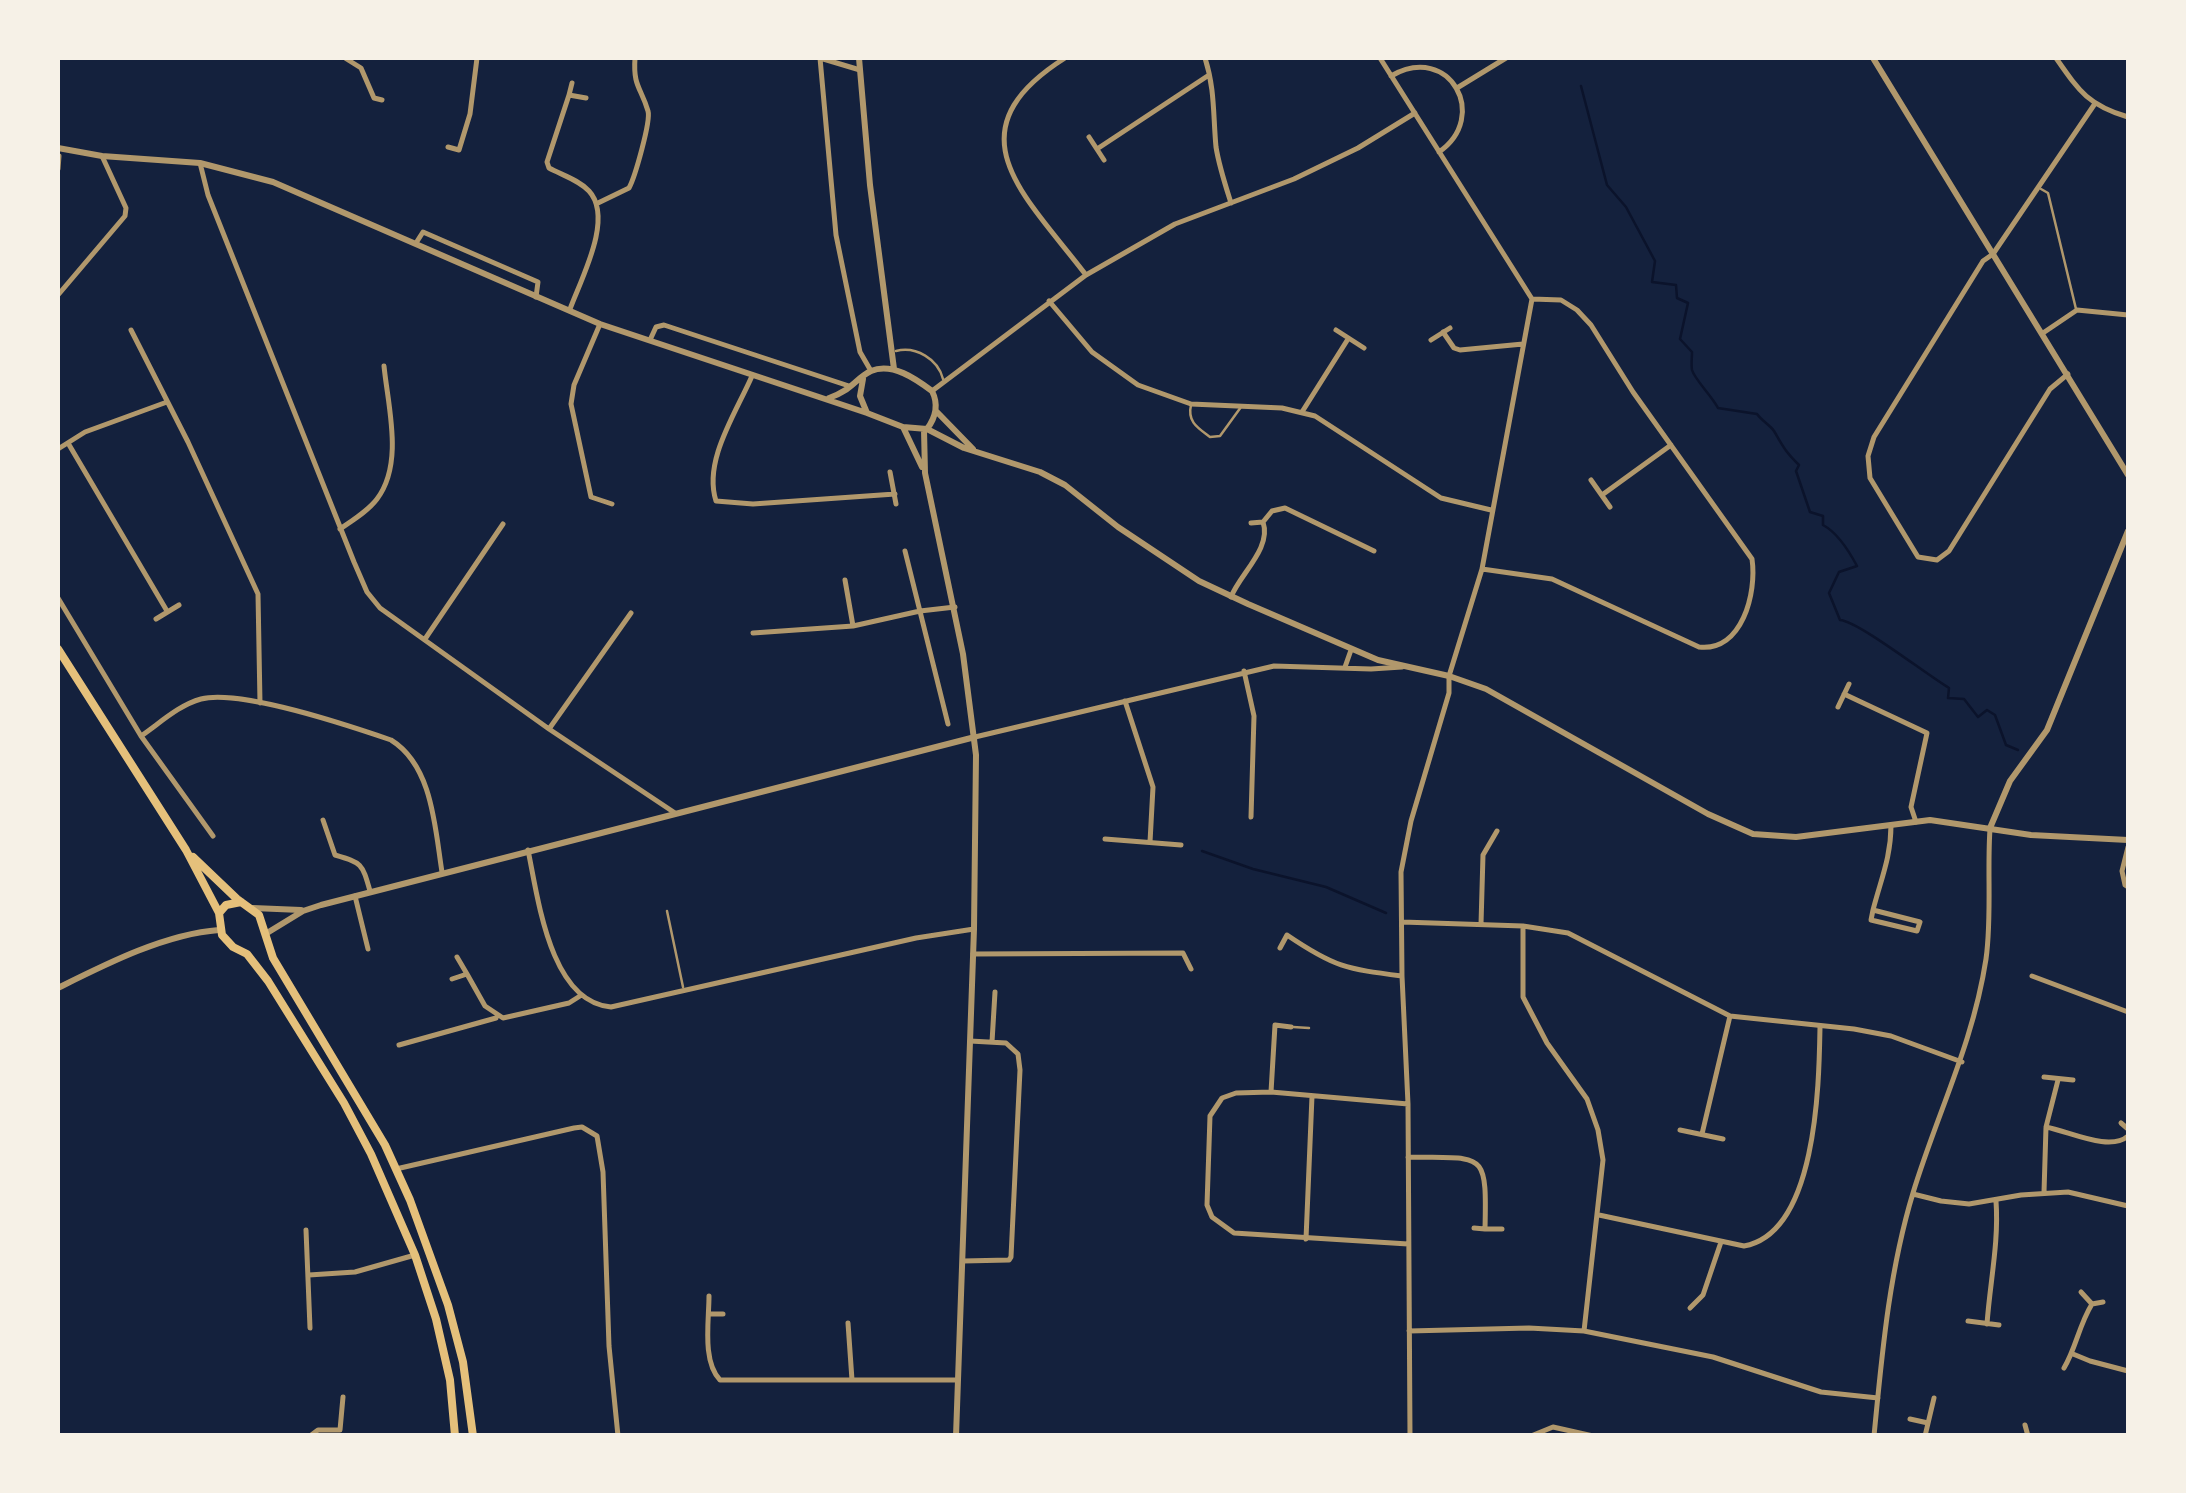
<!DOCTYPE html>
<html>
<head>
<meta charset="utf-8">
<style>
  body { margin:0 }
  #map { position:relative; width:2186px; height:1493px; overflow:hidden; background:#14213d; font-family:"Golos Text",sans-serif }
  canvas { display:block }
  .frame { position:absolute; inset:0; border:60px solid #f6f1e7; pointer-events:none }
</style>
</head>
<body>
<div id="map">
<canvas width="2186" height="1493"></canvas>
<div class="frame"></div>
</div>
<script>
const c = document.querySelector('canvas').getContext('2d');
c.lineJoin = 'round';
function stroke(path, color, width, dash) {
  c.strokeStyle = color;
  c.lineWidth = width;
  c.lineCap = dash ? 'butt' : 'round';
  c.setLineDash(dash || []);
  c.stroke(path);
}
stroke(new Path2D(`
  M1581 86 1607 185 1626 207 1655 261 1652 282 1676 285 1677 298 1688 303 1680 339 1692 352C1692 358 1691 364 1692 370 1695 380 1712 396 1718 408L1757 414C1762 421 1770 425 1774 431 1784 448 1785 451 1799 465L1796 471 1810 512 1823 516V525C1838 533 1849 551 1857 566L1839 572 1829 593 1840 620C1858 621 1927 675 1949 688L1948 698 1964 699 1978 717 1987 710 1995 715 2006 745 2018 750
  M1202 851 1253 869 1326 887 1386 913`), '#0b132b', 2.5);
stroke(new Path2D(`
  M2041 189 2048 193 2076 309
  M896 351C916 346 938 359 943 379
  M1191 405C1187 422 1198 428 1210 437L1220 436 1241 407
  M667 911 683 987
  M1293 1027 1309 1028`), '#b1986c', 2.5);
stroke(new Path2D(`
  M345 58 361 68 374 98 382 100
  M820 58 836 235 860 352 871 371
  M820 58 860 70
  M1065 58C948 132 1025 195 1086 275
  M1205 58C1215 89 1213 115 1216 147 1219 166 1225 184 1231 203
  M1380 58 1532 299 1482 569 1449 676V693L1411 821 1401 872 1402 976 1408 1104 1410 1436
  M2056 58C2079 91 2088 105 2128 117
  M1391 76C1450 42 1490 117 1439 152
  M1457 88 1506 58
  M569 95 572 83
  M1089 137 1104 160
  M448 147 459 150 470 114 477 58
  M1097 149 1209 75
  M200 163 208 195 354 562 367 592 380 608 549 729 675 813
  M58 169 59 156
  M598 203 629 188C635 177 651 121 648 111 641 87 633 87 635 58
  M416 243 423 232 538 282 536 297
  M58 295 125 216 126 208 102 156
  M1049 301 1092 352 1138 385 1191 404 1282 408 1315 416 1441 498 1491 510
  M570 309C581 279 614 218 589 191 579 180 562 175 549 168L547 162 569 95 586 98
  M600 324 574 385 571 404 591 497 612 504
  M131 330 188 442 258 594 260 703
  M1336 330 1364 348
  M1443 332 1454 348 1460 350 1523 344
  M2043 333 2077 310 2128 315
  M650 340 656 327 664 325 849 386
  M1431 340 1450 328
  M2068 374 2050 389 1949 551 1937 560 1918 557 1870 478 1868 456 1874 437 1983 261 1993 254 2094 105
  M752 376C736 413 703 461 716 501L753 504 895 494
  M932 391 1086 275 1175 224 1294 179 1358 148 1415 113
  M1302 412 1348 339
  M68 443 167 611
  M58 449 85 432 167 402
  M890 472 896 504
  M1591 480 1610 507
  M1602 495 1671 445
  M1251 523 1263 522
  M340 529C353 520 368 511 377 499 404 463 388 407 384 366
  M905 551 948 724
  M1482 569 1552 579 1699 647C1742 652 1757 593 1752 559L1633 392 1591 325 1577 310 1561 300 1532 299
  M845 580 853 626
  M1231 597C1240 574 1272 548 1263 522L1272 511 1285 508 1374 551
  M58 598 141 736 213 836
  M156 619 179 605
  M753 633 853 626 920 611 955 607
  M425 639 503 524
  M1345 667 1351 650
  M1244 671 1254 716 1251 817
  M1844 694 1927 733 1911 807 1916 822
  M1125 701 1153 787 1150 842
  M1838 707 1849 684
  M549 729 631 613
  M141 736C160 723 179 705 201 699 241 689 350 726 391 740 433 766 435 829 442 872
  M975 737 1274 666 1371 669 1402 667
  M323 820 335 855C362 863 362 863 370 891
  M1105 839 1181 845
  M2128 847 2122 871 2125 885 2128 887
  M528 850C538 898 550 1002 611 1007L916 938 974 929
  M355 896 368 949
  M1873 910 1871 920 1917 931 1920 922 1873 910C1881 879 1891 857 1891 825
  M1402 922 1523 926 1568 933 1730 1016 1854 1029 1891 1036 1962 1062
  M1481 924 1483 855 1497 831
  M1523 927V997L1547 1043 1587 1099 1598 1130 1603 1160 1584 1331
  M1280 948 1287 935C1334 967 1346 969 1402 976
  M973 954 1183 953 1191 969
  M467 974 485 1006 503 1018 569 1003 580 996
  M2032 976 2128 1012
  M452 979 467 974 457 957
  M992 1042 995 992
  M399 1045 496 1018
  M2044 1077 2073 1080
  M1271 1092 1275 1025 1291 1027
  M2121 1123 2128 1129
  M2046 1127C2071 1132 2110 1152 2128 1136
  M1680 1130 1723 1139
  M1702 1134 1730 1016
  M1408 1157C1484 1159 1487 1148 1485 1229L1474 1228
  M396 1169 574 1128 582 1127 597 1136 603 1172 609 1346 618 1436
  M2044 1192 2046 1127 2058 1080
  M1913 1194 1941 1201 1969 1204 2021 1195 2068 1192 2128 1206
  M1599 1215 1744 1246C1817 1233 1819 1084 1820 1027
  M1485 1229H1502
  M306 1230 310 1328
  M1306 1239 1312 1096
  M1408 1244 1234 1233 1212 1217 1207 1205 1210 1116 1222 1098 1236 1093 1271 1092 1408 1104
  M963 1261 1009 1260 1011 1257 1020 1070 1018 1054 1006 1043 970 1041
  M309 1275 355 1272 415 1255
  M2081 1292 2092 1304 2103 1302
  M709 1296C709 1321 702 1361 720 1380H958
  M1690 1308 1703 1295 1721 1242
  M709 1314H723
  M1968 1321 1999 1325
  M848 1323 852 1380
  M1987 1324C1990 1282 1999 1242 1996 1201
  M1409 1331 1529 1328 1584 1331 1713 1357 1821 1392 1878 1398
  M2073 1354 2090 1361 2128 1371
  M2064 1368C2076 1348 2079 1325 2092 1304
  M1910 1419 1928 1423
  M2025 1425 2028 1436
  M310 1436 318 1430H340L343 1397
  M1531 1436 1553 1427 1593 1436
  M1874 1436C1882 1354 1889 1272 1913 1193 1937 1114 1973 1044 1986 959 1992 916 1987 872 1990 829
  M1925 1436 1934 1398`), '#b1986c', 5);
stroke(new Path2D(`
  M859 58 870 185 894 369
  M1873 58 2128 475
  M58 148 102 156 200 163 273 182 600 324 867 413
  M829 398C851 391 856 378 871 371 892 362 916 379 932 391 939 405 936 417 927 429L903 427 867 413 860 396 863 379
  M937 412 973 449
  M903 427 922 467
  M927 429 964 448 1040 472 1065 485 1118 527 1199 581 1248 604 1378 660 1449 676 1486 689 1708 814 1753 834 1796 837 1930 820 2031 835 2128 840
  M924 430 925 473 963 654 976 755 974 929 956 1436
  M1990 828 2010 781 2047 730 2128 531
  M253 908 301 910
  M267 933 303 911 321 905 975 737
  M58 988C106 964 165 934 219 930`), '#b1986c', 6);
stroke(new Path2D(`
  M58 649 186 850 219 913 222 935 233 947 247 954 268 981 344 1103 371 1154 415 1255 436 1319 450 1380 455 1436
  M193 857 237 899 259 915 273 958 385 1145 410 1200 448 1305 463 1362 473 1436
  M219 913 226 905 241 902`), '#e5c07b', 8);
</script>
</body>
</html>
